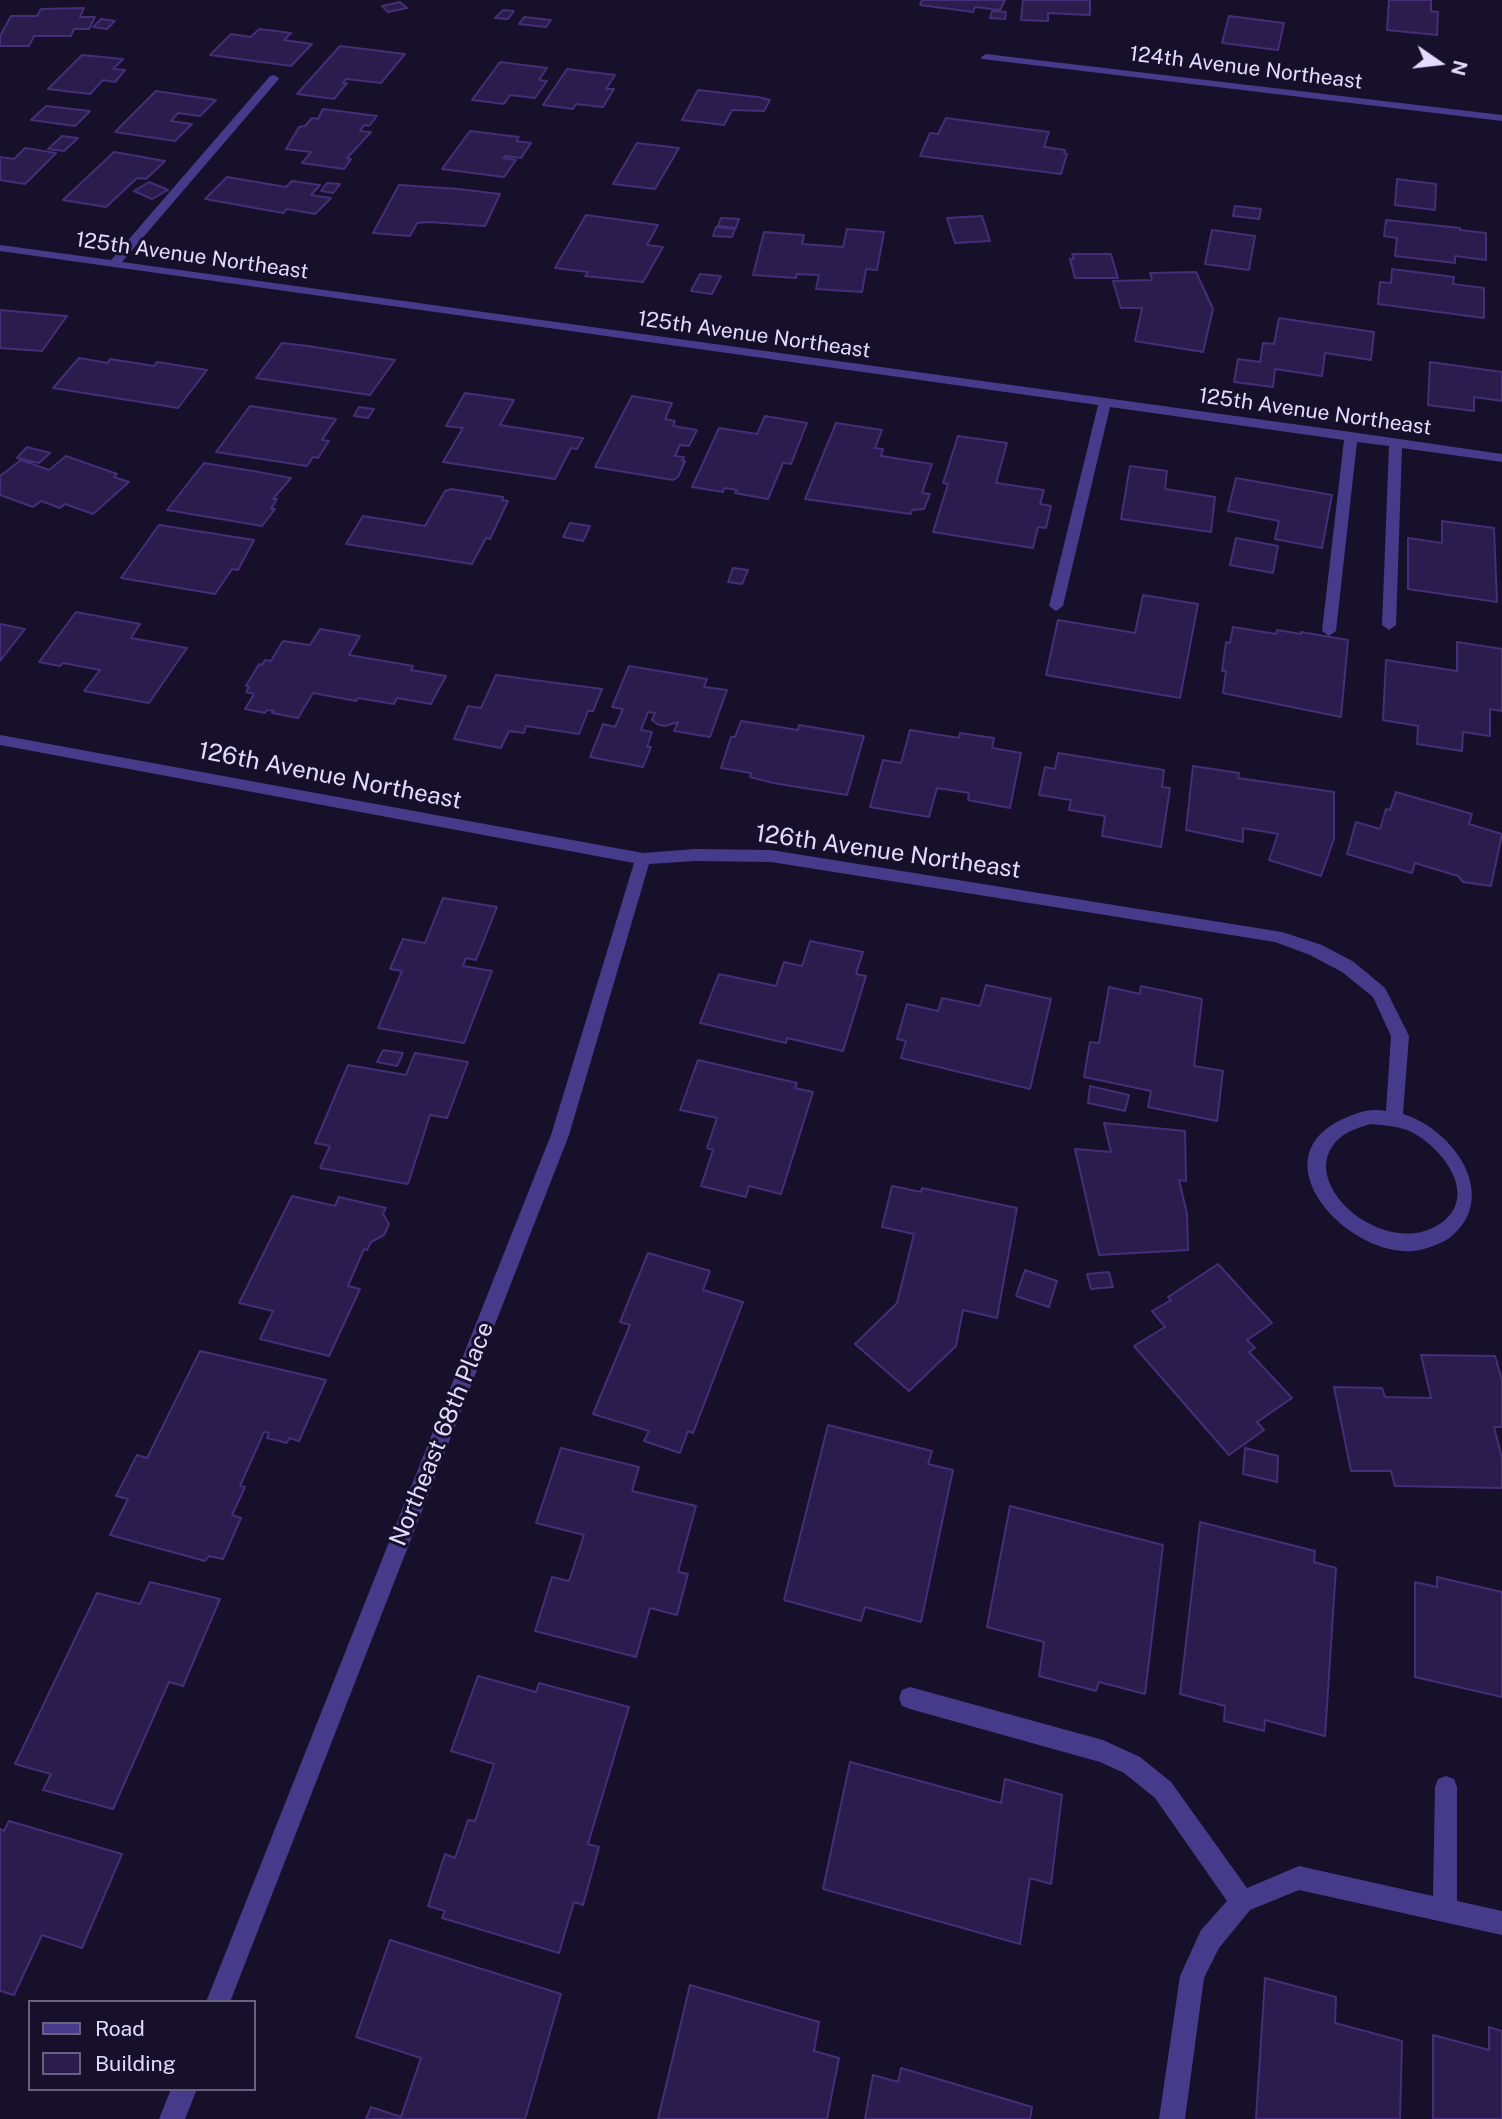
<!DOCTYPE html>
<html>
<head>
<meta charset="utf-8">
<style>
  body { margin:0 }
  #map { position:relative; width:1502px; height:2119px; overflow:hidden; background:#17102a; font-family:"Public Sans",sans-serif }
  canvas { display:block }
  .legend { position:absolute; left:28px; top:2000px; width:228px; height:91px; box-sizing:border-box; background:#17102a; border:2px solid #68617f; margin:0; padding:9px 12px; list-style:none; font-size:21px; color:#e2daff }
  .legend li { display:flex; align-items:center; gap:14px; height:35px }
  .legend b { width:35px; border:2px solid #68617f }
  .north { position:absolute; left:1404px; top:28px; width:70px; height:70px; -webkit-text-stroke:5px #17102a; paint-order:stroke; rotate:104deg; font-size:19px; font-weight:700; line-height:28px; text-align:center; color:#e2daff }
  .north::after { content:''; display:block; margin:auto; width:24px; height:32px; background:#e2daff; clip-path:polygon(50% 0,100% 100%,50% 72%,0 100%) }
</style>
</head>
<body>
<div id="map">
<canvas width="1502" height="2119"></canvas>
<ul class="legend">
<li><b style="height:9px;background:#463b8a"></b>Road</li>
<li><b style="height:19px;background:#2a1c4c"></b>Building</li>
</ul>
<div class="north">N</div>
</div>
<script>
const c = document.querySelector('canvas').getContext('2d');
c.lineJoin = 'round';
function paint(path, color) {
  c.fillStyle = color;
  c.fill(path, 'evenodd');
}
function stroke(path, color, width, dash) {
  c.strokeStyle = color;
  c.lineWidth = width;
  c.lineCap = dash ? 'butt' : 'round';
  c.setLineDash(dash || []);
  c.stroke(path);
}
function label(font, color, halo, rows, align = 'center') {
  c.font = font + ' "Public Sans",sans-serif';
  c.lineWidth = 6;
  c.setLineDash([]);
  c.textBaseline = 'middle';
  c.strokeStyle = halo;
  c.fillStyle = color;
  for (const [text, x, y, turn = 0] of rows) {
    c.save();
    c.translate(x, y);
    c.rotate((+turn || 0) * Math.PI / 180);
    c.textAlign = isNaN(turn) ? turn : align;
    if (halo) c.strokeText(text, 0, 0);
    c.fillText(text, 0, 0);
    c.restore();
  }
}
const building = new Path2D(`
  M922 0H1005L1000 10 975 7 973 12 920 5Z
  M1023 0H1090V15L1048 13V21L1021 20Z
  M1389 0H1431V11L1438 12 1437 35 1387 30Z
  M400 2 407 8 388 12 382 6Z
  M84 8 80 17H95L89 29H74L71 36H34L29 46H0V36L11 16H37L41 9Z
  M503 10 514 11 508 19 495 18Z
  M992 11 1006 12 1005 19 990 18Z
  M1229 16 1284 23 1278 50 1222 43Z
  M524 17 551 20 546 27 519 24Z
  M101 19 115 21 107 29 93 27Z
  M259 29 291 33 284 40 312 44 291 66 210 55 231 34 251 37Z
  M340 46 405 54 381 83 346 79 343 83H347L334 99 297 94Z
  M82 55 123 59 113 69 125 70 115 82 103 80 90 94 48 89Z
  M500 62 547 68 539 80 547 81 535 98 510 95 504 104 472 100Z
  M567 69 615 75 606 89H614L603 107 576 104 573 109 543 105Z
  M698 90 758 97 770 100 764 111 732 110 724 125 682 120Z
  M156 91 216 100 200 116 178 113 171 121 192 124 175 141 115 132Z
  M46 106 90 111 75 126 31 120Z
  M323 109 377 116 369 126 364 125 360 131 371 132 347 158 351 159 344 169 302 163 311 152 286 149 299 127 305 126 312 118 318 119Z
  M946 118 1049 132 1044 147 1065 150 1064 153 1067 154 1061 174 920 156 930 133 938 134Z
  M470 131 519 137 516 141 531 143 521 158 505 156 503 158 516 160 504 177 442 169Z
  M62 136 78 138 64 151 48 149Z
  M637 143 679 148 655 189 613 184Z
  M25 148 56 153 25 184 0 180V157L14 159Z
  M114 152 165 161 146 179 137 178 106 207 63 200Z
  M227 177 286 187 292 181 320 185 311 195 331 198 315 214 287 209 283 213 205 199Z
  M1397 179 1436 184 1435 210 1395 205Z
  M149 182 168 190 152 199 134 191Z
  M327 183 340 184 333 193 321 191Z
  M399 185 458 189 500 194 485 226 429 222 417 223 410 236 373 233Z
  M1235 206 1261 209 1259 219 1233 216Z
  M586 215 658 225 647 245 663 247 643 282 585 276 588 272 555 268Z
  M982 216 990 241 955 243 947 218Z
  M721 218 739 219 736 228 718 226Z
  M1386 220 1460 228V230L1486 233V260L1455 256V263L1395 256 1397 238 1384 236Z
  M716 227 735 229 732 237 713 236Z
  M847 229 884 232 877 270 866 269 862 292 816 289 819 275 797 274 796 278 753 275 764 232 804 235 802 244 843 247Z
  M1212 230 1255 236 1249 270 1205 264Z
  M1072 254H1111L1118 278H1075L1070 259H1074Z
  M1392 269 1454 277 1453 284 1484 288V318L1378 304 1380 282 1391 283Z
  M1196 272 1213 309 1203 352 1135 341 1142 308H1121L1113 281 1152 280 1150 273Z
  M700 274 721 276 712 294 691 291Z
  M0 310 67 316 42 351 0 348Z
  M1279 318 1374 332 1371 360 1325 353 1322 376 1275 369 1273 387 1234 382 1238 359 1260 362 1263 343 1274 344Z
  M282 343 308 346 395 360 370 395 256 378Z
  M79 358 108 363 110 359 154 366 157 362 207 370 178 408 53 388Z
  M1430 362 1502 372V401L1474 397V411L1428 405Z
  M465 393 514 400 500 425 583 438 577 449 571 448 555 479 443 462 463 428 446 426Z
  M632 396 672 403 665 419 675 421 673 426 697 430 689 446 680 445 675 456 684 457 682 460 685 461 678 477 673 480 595 467Z
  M250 406 336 419 322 440 329 441 318 458 313 457 307 466 216 452Z
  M359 407 374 409 368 418 354 416Z
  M765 416 807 423 791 464 783 463 768 499 735 493 737 490 724 488 723 492 692 487 719 428 757 434Z
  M836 423 882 430 875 448 883 449 881 456 932 464 922 493 930 494 924 509 912 510 911 514 805 499Z
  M958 436 1007 443 996 483 1044 490 1040 504 1051 506 1046 528 1038 527 1033 548 933 532 948 484 943 483Z
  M27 447 50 453 39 463 17 458Z
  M66 456 117 474 114 477 129 482 93 514 65 504 60 508 41 501 33 507 0 495V476L21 460 49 470Z
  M204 463 253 471 291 478 273 499H277L271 509H275L262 526 167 510Z
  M1130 466 1167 471 1165 489 1215 497 1211 532 1121 519Z
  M1236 478 1332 495 1322 548 1275 539 1279 521 1228 511Z
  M451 489 503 497 502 500 508 501 490 539 486 538 472 564 346 544 363 516 425 526 445 491Z
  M1442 521 1494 528 1497 602 1408 589V538L1442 543Z
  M570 523 590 526 583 541 563 537Z
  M159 525 254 540 238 570 232 569 215 594 121 578Z
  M1236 538 1278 546 1273 573 1230 565Z
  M733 568 748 570 742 584 728 582Z
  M1143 595 1198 604 1180 698 1046 675 1058 620 1135 633Z
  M76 612 140 624 131 638 187 648 149 703 84 691 100 670 63 663 60 666 39 662Z
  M0 624 25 629 0 661Z
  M1233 627 1276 634 1277 630 1301 634V632L1348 640 1341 717 1223 693 1226 671H1222L1226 642 1230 643Z
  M320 629 360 636 349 655 413 666 411 670 446 676 431 704 397 698 394 704 358 698 356 701 313 693 298 718 272 713 274 711 267 710 265 713 245 709 254 694 246 692 249 687 246 686 259 664 262 665 265 660 271 661 283 641 310 645Z
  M1457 642 1502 649V711L1490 709V736L1463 732 1462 751 1417 744 1418 726 1383 720 1386 660 1457 671Z
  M629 666 707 679 704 687 727 690 710 737 674 731 678 722 665 726 657 724 652 720 655 713 648 712 641 730 652 732 647 747H651L643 767 590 757 603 724 615 727 623 709 612 707Z
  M496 675 602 689 593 711H588L579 734 526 726 524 733 509 731 501 748 454 739 468 706 481 708Z
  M741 721 798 730 799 725 864 736 847 795 773 783 750 777 751 773 721 768 731 737H735Z
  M910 730 959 738 960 733 994 738 992 748 1021 753 1010 808 968 800 969 793 937 788 929 817 870 807 883 760 901 763Z
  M1058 753 1164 770 1162 787 1170 788 1161 847 1102 836 1105 816 1069 810 1071 800 1039 795 1045 767 1055 769Z
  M1193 766 1239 773 1238 778 1334 792V839L1321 876 1269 860 1278 834 1243 828V842L1186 830Z
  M1396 792 1472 814 1469 824 1502 834 1491 886 1463 882 1458 876 1415 863 1412 873 1347 854 1356 822 1380 829 1386 809 1390 810Z
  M443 898 497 907 476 960 466 958 463 966 492 971 464 1043 378 1028 402 971 390 969 403 939 425 943Z
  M810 941 863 952 856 974 866 976 843 1051 787 1038 786 1043 700 1023 719 974 776 986 784 962 802 966Z
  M986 985 1051 999 1030 1089 901 1058 906 1041 897 1039 907 1004 938 1011 942 998 980 1006Z
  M1141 986 1202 999 1194 1066 1223 1071 1217 1121 1148 1107 1151 1091 1084 1077 1090 1042 1099 1043 1109 987 1140 994Z
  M383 1050 403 1053 397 1066 377 1062Z
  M415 1053 468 1062 447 1118 430 1115 408 1184 320 1168 330 1146 315 1143 348 1065 406 1075Z
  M698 1060 797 1083 795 1088 813 1092 781 1194 749 1186 746 1197 701 1186 713 1150 707 1148 717 1118 680 1110Z
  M1090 1086 1129 1095 1125 1111 1088 1103Z
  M1104 1123 1185 1131 1186 1181 1179 1180 1187 1214 1188 1250 1099 1255 1075 1149 1111 1152Z
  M892 1186 921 1192 922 1188 1017 1208 997 1318 963 1310 956 1346 909 1391 855 1344 897 1303 914 1234 882 1227Z
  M292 1196 335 1206 339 1197 386 1208 383 1214 389 1224 384 1235 371 1242 367 1250 364 1249 348 1286 360 1289 329 1356 260 1339 273 1311 239 1303Z
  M648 1253 710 1271 703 1290 743 1302 693 1433 688 1431 680 1453 644 1441 649 1431 593 1414 630 1325 620 1322Z
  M1218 1264 1272 1323 1247 1340 1255 1348 1249 1352 1292 1398 1257 1422 1264 1430 1229 1455 1134 1346 1165 1327 1152 1311 1171 1300 1168 1297Z
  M1025 1270 1057 1281 1049 1307 1016 1296Z
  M1109 1272 1113 1287 1091 1289 1087 1274Z
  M200 1351 326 1380 299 1441 289 1438 287 1443 267 1438 269 1433 264 1432 240 1486 245 1487 232 1515 241 1518 223 1559 209 1556 205 1561 110 1535 128 1499 116 1496 137 1455 147 1458Z
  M1421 1355 1495 1356 1502 1380V1427H1494L1502 1458V1488L1395 1486 1391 1471H1351L1334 1387 1382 1388 1385 1397 1431 1398Z
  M828 1425 932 1451 928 1464 953 1470 921 1622 865 1607 861 1621 784 1600Z
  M561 1448 639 1467 632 1491 696 1506 678 1572 688 1574 677 1615 650 1608 636 1657 535 1631 552 1577 569 1581 584 1535 536 1523Z
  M1245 1448 1278 1456 1277 1482 1243 1474Z
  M1010 1506 1163 1545 1145 1694 1099 1682 1096 1691 1039 1676 1044 1642 987 1627Z
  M1200 1522 1315 1551 1314 1562 1336 1568 1325 1736 1265 1720 1264 1731 1224 1721 1225 1706 1180 1694Z
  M1437 1577 1502 1592V1697L1415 1677V1582L1437 1587Z
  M150 1582 220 1599 183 1686 169 1682 113 1809 43 1790 51 1774 15 1764 97 1593 140 1604Z
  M478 1676 536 1692 539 1683 629 1707 588 1844 599 1847 583 1905 574 1902 559 1953 442 1918 445 1911 428 1906 445 1854 455 1858 468 1820 475 1821 494 1764 451 1751Z
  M850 1762 1001 1803 1005 1779 1062 1795 1051 1884 1030 1878 1020 1944 823 1889Z
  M9 1821 122 1854 82 1948 42 1935 14 1995 0 1991V1829L4 1831Z
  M390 1940 561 1994 525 2119H366L371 2107 401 2117 421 2058 356 2037Z
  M1265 1978 1336 1997 1335 2023 1402 2041 1400 2119H1256Z
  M690 1985 819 2022 814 2051 839 2058 827 2119H658Z
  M1489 2027 1502 2031V2119H1433V2035L1489 2050Z
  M901 2068 1032 2107 1030 2119H865L873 2075 898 2082Z`);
paint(building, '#2a1c4c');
stroke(building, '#442e78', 2);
paint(new Path2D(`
  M986 54 1502 115V121L982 59 981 57Z
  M274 75 279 78 278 80 122 262 1351 432 1502 454V462L1402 448 1396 625 1389 630 1382 625 1389 446 1357 442 1336 631 1329 636 1322 631 1344 440 1110 407 1063 606 1056 611 1049 606 1098 405 0 251V245L111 260 270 76Z
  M0 735 643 853 695 849 771 850 1282 932 1322 945 1354 962 1385 988 1409 1036 1403 1114C1455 1130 1502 1199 1448 1239 1436 1246 1417 1253 1402 1251 1337 1246 1260 1155 1345 1118 1360 1112 1369 1108 1386 1111L1391 1036 1373 997 1342 972 1310 955 1275 942 771 862 695 861 649 864 569 1135 230 2002H206L551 1135 634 863 0 745ZM1370 1124C1382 1125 1396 1126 1407 1130 1441 1144 1483 1198 1438 1225 1382 1260 1290 1179 1341 1137 1348 1131 1361 1127 1370 1124Z
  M910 1687 1103 1740 1140 1757 1171 1782 1247 1888 1299 1866 1433 1896 1435 1787 1438 1779 1446 1776 1454 1779 1457 1787V1901L1502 1911V1935L1299 1890 1250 1910 1219 1948 1204 1978 1185 2119H1159L1180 1976 1201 1930 1227 1901 1155 1798 1124 1773 1100 1762 910 1709 902 1706 899 1698 902 1690Z
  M171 2089H197L185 2119H159Z`), '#463b8a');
label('21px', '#e2daff', '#17102a', [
  ["124th Avenue Northeast",1246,68,7],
  ["125th Avenue Northeast",192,256,8],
  ["125th Avenue Northeast",754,335,8],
  ["125th Avenue Northeast",1315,412,8]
]);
label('24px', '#e2daff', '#17102a', [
  ["126th Avenue Northeast",330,776,11],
  ["126th Avenue Northeast",888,852,8],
  ["Northeast 68th Place",442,1434,-68]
]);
</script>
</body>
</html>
